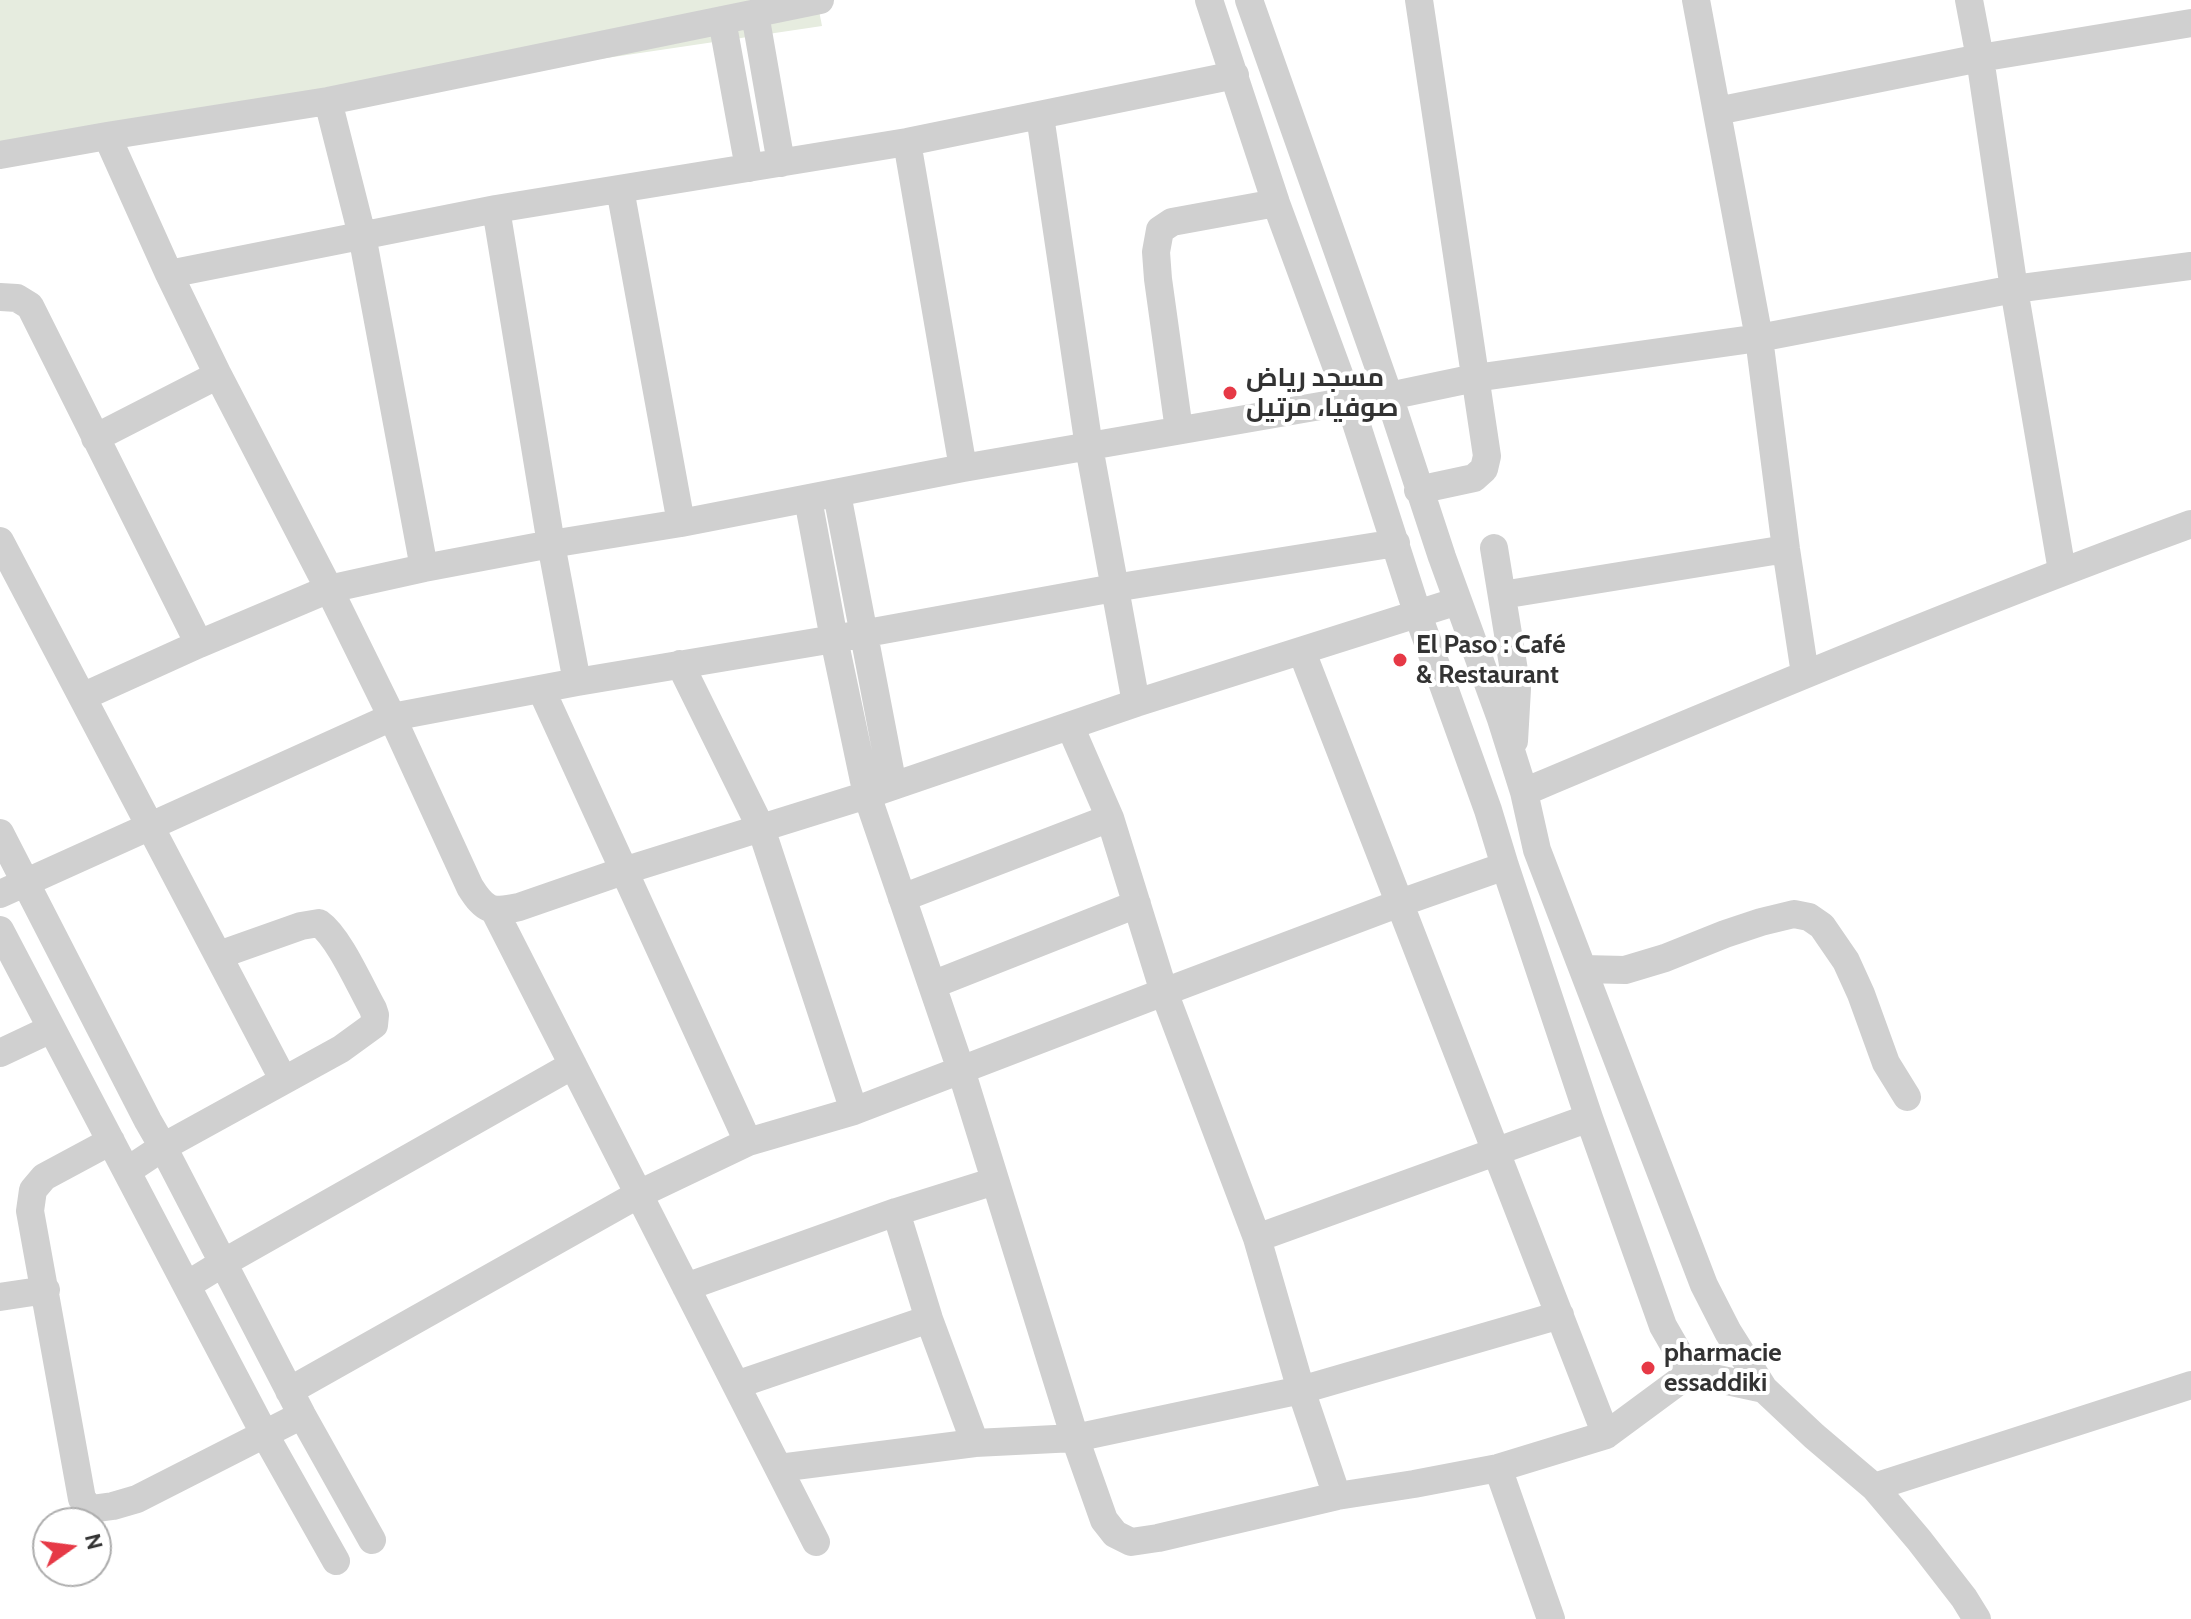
<!DOCTYPE html>
<html>
<head>
<meta charset="utf-8">
<style>
  body { margin:0 }
  #map { position:relative; width:2191px; height:1619px; overflow:hidden; background:#fff; font-family:Cabin,sans-serif }
  canvas { display:block }
  .north { position:absolute; left:32px; top:1507px; width:80px; height:80px; box-sizing:border-box; background:#fff; border:2px solid #adadad; border-radius:50%; rotate:76deg; font-size:22px; font-weight:700; line-height:32px; text-align:center; color:#333 }
  .north::after { content:''; display:block; margin:auto; width:28px; height:36px; background:#e63946; clip-path:polygon(50% 0,100% 100%,50% 72%,0 100%) }
</style>
</head>
<body>
<div id="map">
<canvas width="2191" height="1619"></canvas>
<div class="north">N</div>
</div>
<script>
const c = document.querySelector('canvas').getContext('2d');
c.lineJoin = 'round';
function paint(path, color) {
  c.fillStyle = color;
  c.fill(path, 'evenodd');
}
function stroke(path, color, width, dash) {
  c.strokeStyle = color;
  c.lineWidth = width;
  c.lineCap = dash ? 'butt' : 'round';
  c.setLineDash(dash || []);
  c.stroke(path);
}
function label(font, color, halo, rows, align = 'center') {
  c.font = font + ' Cabin,Cairo,sans-serif';
  c.lineWidth = 8;
  c.setLineDash([]);
  c.textBaseline = 'middle';
  c.strokeStyle = halo;
  c.fillStyle = color;
  for (const [text, x, y, turn = 0] of rows) {
    c.save();
    c.translate(x, y);
    c.rotate((+turn || 0) * Math.PI / 180);
    c.textAlign = isNaN(turn) ? turn : align;
    if (halo) c.strokeText(text, 0, 0);
    c.fillText(text, 0, 0);
    c.restore();
  }
}
paint(new Path2D(`
  M0 0H817L822 26 0 148Z`), '#e6ecdf');
stroke(new Path2D(`
  M1209 0 1276 203 1349 401 1418 615 1488 810 1505 866 1589 1118 1663 1326 1690 1373 1764 1389
  M1249 0 1389 396 1442 557 1501 719 1524 792 1537 850 1704 1285 1728 1332 1764 1389 1814 1436 1874 1487 1919 1540 1964 1598 1977 1619
  M1696 0 1759 338 1786 549 1805 674
  M1969 0 1980 58 2014 289 2062 571
  M755 14 781 163
  M722 20 749 168
  M328 101 362 235 424 568
  M1717 111 1980 58 2191 23
  M1040 116 1089 447 1136 703
  M107 136 169 274 218 375 329 589 392 717 470 887C485 911 492 913 519 907L623 871 867 795 1136 703 1458 601
  M907 142 963 468
  M0 155 107 136 328 101 820 0
  M620 189 681 523
  M496 209 551 544 577 682
  M169 274 496 209 907 142 1235 75
  M0 297 17 298 30 306 199 644
  M1179 430 1158 279 1156 252 1160 230 1172 222 1276 203
  M95 438 218 375
  M1418 490 1474 478 1484 469 1487 456 1419 0
  M837 494 893 786
  M808 499 834 639 867 795 961 1070 1075 1438 1104 1520 1115 1534 1131 1542 1158 1538 1337 1496 1414 1484 1498 1468 1606 1435 1690 1373
  M0 541 283 1079
  M1494 548 1517 689 1514 741
  M1502 595 1786 549
  M1302 652 1606 1435
  M680 664 761 828 854 1111
  M541 689 748 1142
  M82 697 199 644 329 589 424 568 551 544 681 523 963 468 1349 401 1389 396 1475 378 1759 338 2014 289 2191 266
  M1070 726 1110 818 1164 992 1257 1238 1301 1390 1337 1496
  M1524 792C1745 699 1966 606 2191 524
  M0 833 148 1121 163 1147 302 1415 372 1540
  M0 894 392 717 577 682 834 639 1114 588 1396 543
  M902 898 1110 818
  M494 910 816 1542
  M0 930 265 1435 336 1561
  M1583 969 1625 970 1665 958 1725 934 1761 922 1794 914 1809 917 1822 926 1846 961 1861 994 1886 1063 1907 1097
  M932 985 1137 904
  M0 1053 51 1029
  M111 1141 44 1177 33 1190 30 1211 82 1499 91 1509 113 1506 137 1499 302 1415
  M127 1171 163 1147 341 1049 374 1025 375 1015 373 1009C360 986 339 937 319 923L301 926 219 955
  M896 1212 929 1319 975 1443
  M1257 1238 1589 1118
  M187 1285 223 1263 573 1065
  M686 1287 896 1212 995 1181
  M0 1297 46 1290
  M736 1385 929 1319
  M289 1391 639 1194 748 1142 854 1111 1164 992 1400 903 1505 866
  M779 1468 975 1443 1075 1438 1301 1390 1560 1315
  M1498 1468 1551 1619
  M1874 1487 2191 1385`), '#d0d0d0', 28);
for (const [x, y, r, color] of [
  [1230,393,8,"#e63946"],
  [1400,660,8,"#e63946"],
  [1648,1368,8,"#e63946"]
]) {
  const dot = new Path2D();
  dot.arc(x, y, r, 0, 2 * Math.PI);
  c.fillStyle = color;
  c.fill(dot);
  stroke(dot, '#fff', 3);
}
label('bold 26px', '#333', '#fff', [
  ["مسجد رياض",1246,378],
  ["صوفيا، مرتیل",1246,408],
  ["El Paso : Café",1416,645],
  ["& Restaurant",1416,675],
  ["pharmacie",1664,1353],
  ["essaddiki",1664,1383]
], 'left');
</script>
</body>
</html>
